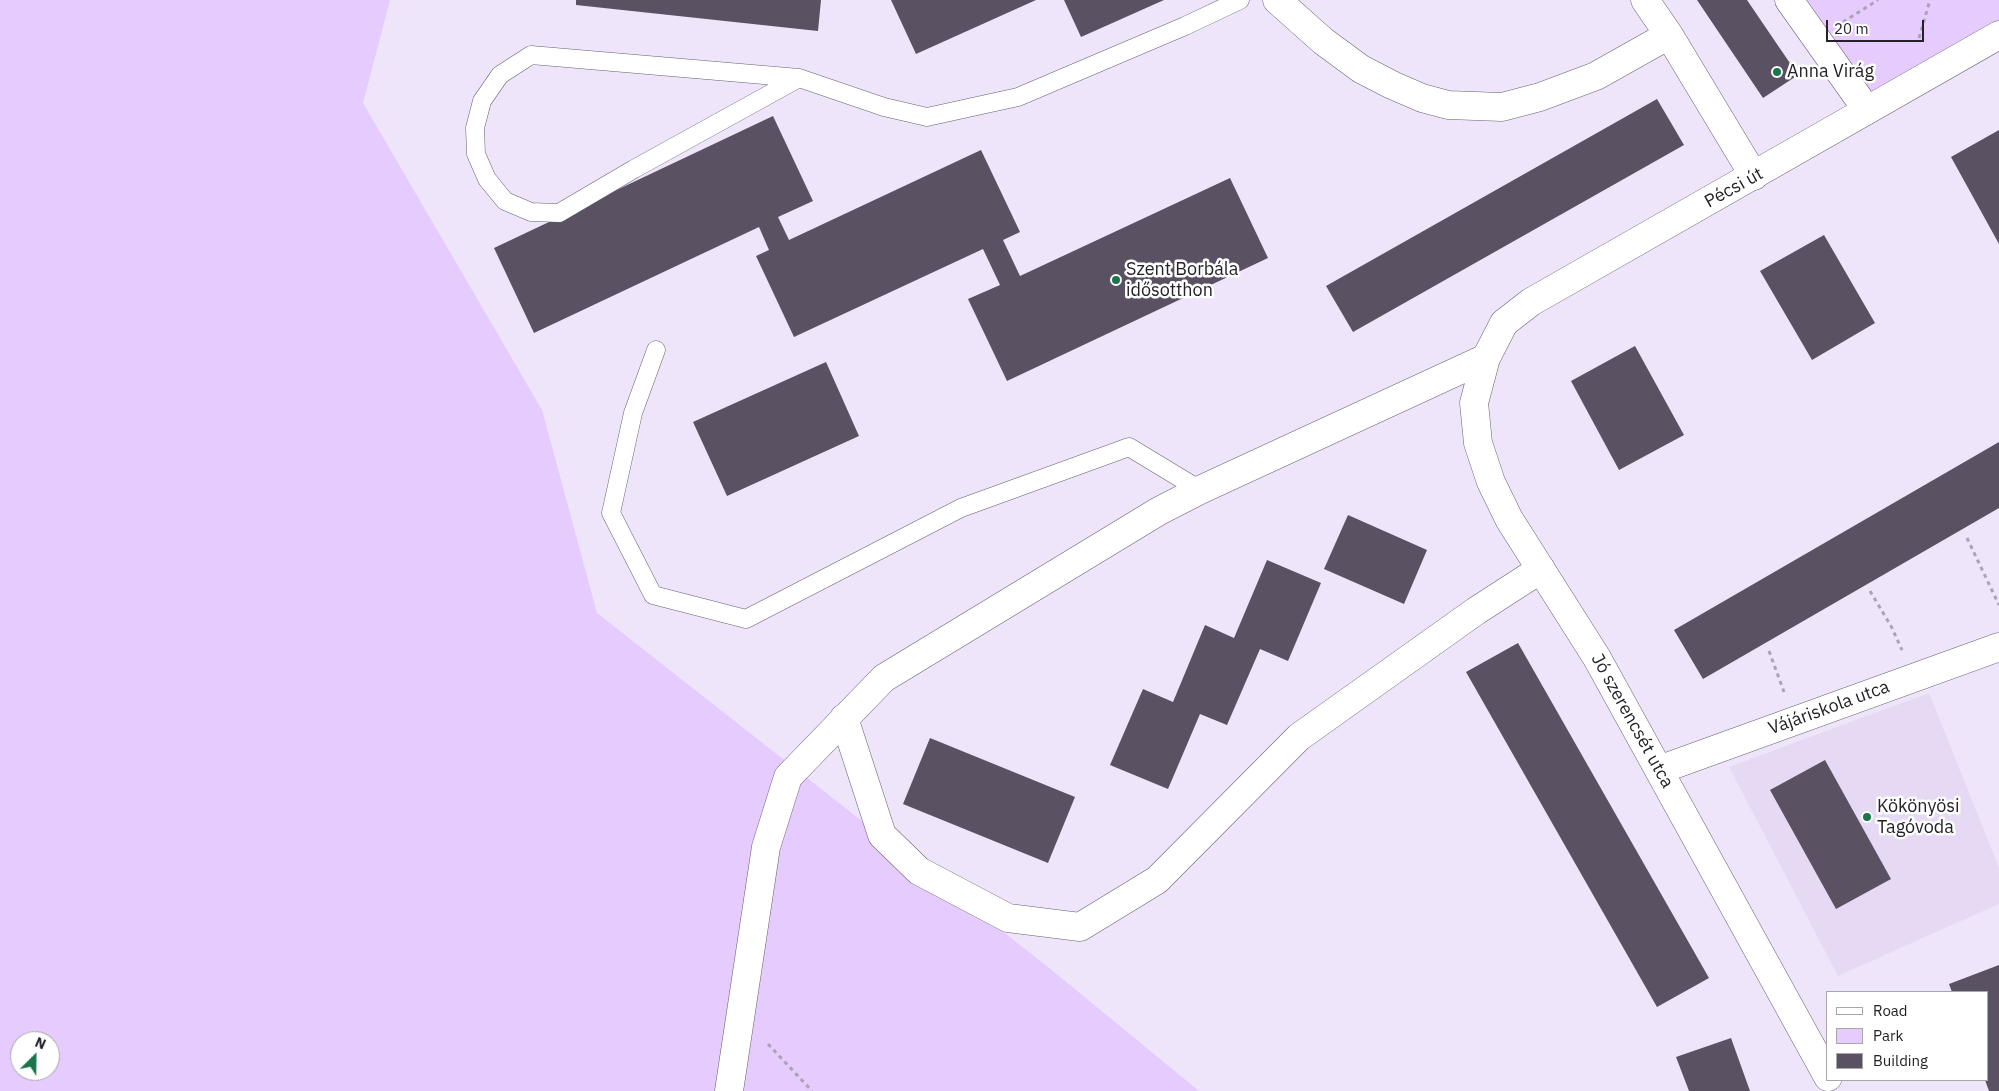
<!DOCTYPE html>
<html>
<head>
<meta charset="utf-8">
<style>
  body { margin:0 }
  #map { position:relative; width:1999px; height:1091px; overflow:hidden; background:#efe5fa; font-family:"IBM Plex Sans",sans-serif }
  canvas { display:block }
  .legend { position:absolute; left:1826px; top:991px; width:162px; height:90px; box-sizing:border-box; background:#fff; border:1px solid #a8a6a9; margin:0; padding:6px 9px; list-style:none; font-size:15px; color:#252129 }
  .legend li { display:flex; align-items:center; gap:10px; height:25px }
  .legend b { width:25px; border:1px solid #a8a6a9 }
  .north { position:absolute; left:10px; top:1031px; width:50px; height:50px; box-sizing:border-box; background:#fff; border:1px solid #a8a6a9; border-radius:50%; rotate:23deg; font-size:14px; font-weight:700; line-height:20px; text-align:center; color:#252129 }
  .north::after { content:''; display:block; margin:auto; width:18px; height:22px; background:#19754b; clip-path:polygon(50% 0,100% 100%,50% 72%,0 100%) }
  .scale { position:absolute; left:1826px; top:20px; width:98px; height:22px; box-sizing:border-box; border:2px solid #252129; border-top:0; padding-left:6px; font-size:15px; line-height:18px; white-space:nowrap; color:#252129; -webkit-text-stroke:4px #fff; paint-order:stroke }
</style>
</head>
<body>
<div id="map">
<canvas width="1999" height="1091"></canvas>
<ul class="legend">
<li><b style="height:6px;background:#fff"></b>Road</li>
<li><b style="height:14px;background:#e5cbfe"></b>Park</li>
<li><b style="height:14px;background:#5a5162"></b>Building</li>
</ul>
<div class="north">N</div>
<div class="scale">20 m</div>
</div>
<script>
const c = document.querySelector('canvas').getContext('2d');
c.lineJoin = 'round';
function paint(path, color) {
  c.fillStyle = color;
  c.fill(path, 'evenodd');
}
function stroke(path, color, width, dash) {
  c.strokeStyle = color;
  c.lineWidth = width;
  c.lineCap = dash ? 'butt' : 'round';
  c.setLineDash(dash || []);
  c.stroke(path);
}
function label(font, color, halo, rows, align = 'center') {
  c.font = font + ' "IBM Plex Sans",sans-serif';
  c.lineWidth = 5;
  c.setLineDash([]);
  c.textBaseline = 'middle';
  c.strokeStyle = halo;
  c.fillStyle = color;
  for (const [text, x, y, turn = 0] of rows) {
    c.save();
    c.translate(x, y);
    c.rotate((+turn || 0) * Math.PI / 180);
    c.textAlign = isNaN(turn) ? turn : align;
    if (halo) c.strokeText(text, 0, 0);
    c.fillText(text, 0, 0);
    c.restore();
  }
}
paint(new Path2D(`
  M1929 693 1999 868V904L1838 976 1729 767Z`), '#e6d9f4');
paint(new Path2D(`
  M0 0H390L363 103 542 410 597 613 1048 967 1199 1091H0ZM20 1041H50V1071H20Z
  M1789 0H1999V35L1867 110Z`), '#e5cbfe');
paint(new Path2D(`
  M576 0H821L818 31 576 5Z
  M891 0H1036L916 54Z
  M1064 0H1164L1081 37Z
  M1697 0H1747L1798 75 1763 98Z
  M1657 99 1684 145 1353 332 1326 286Z
  M773 116 813 201 778 217 789 240 981 150 1020 232 1003 240 1020 276 1230 178 1268 258 1007 381 968 299 1000 285 983 249 794 337 756 256 769 250 759 227 534 333 494 248Z
  M1999 130V244L1951 157Z
  M1824 235 1875 323 1812 360 1760 271Z
  M1635 346 1684 435 1619 470 1571 381Z
  M826 362 859 436 727 496 693 422Z
  M1999 442V508L1703 679 1674 630Z
  M1348 515 1427 550 1404 604 1324 569Z
  M1267 560 1321 583 1288 661 1260 649 1227 725 1200 714 1168 789 1110 765 1143 689 1173 702 1205 625 1234 638Z
  M1518 643 1709 978 1657 1007 1466 672Z
  M930 738 1075 797 1048 863 903 804Z
  M1825 760 1891 879 1836 909 1770 790Z
  M1999 965V1091H1989L1985 1080H1988V992H1952L1949 984Z
  M1731 1038 1750 1091H1689L1676 1057Z`), '#5a5162');
const service = new Path2D(`
  M799 78 634 169 559 213 531 212 505 201 487 179 476 154 475 128 482 101 500 75 531 55 799 78 884 107 927 117 1018 97 1185 26 1240 0
  M656 350 633 413 611 513 653 595 746 619 961 508 1129 447 1200 490`);
const minor = new Path2D(`
  M1277 0 1323 41 1361 69 1392 85 1422 98 1448 105 1502 107 1540 97 1596 76 1669 35
  M1645 0 1669 35 1754 176
  M1789 0 1867 110
  M844 718 882 835 919 871 1008 918 1080 927 1157 880 1299 737 1476 611 1541 569
  M1659 770 1999 647
  M729 1091 766 847 788 777 884 678 1159 511 1200 490 1486 358`);
const secondary = new Path2D(`
  M1828 1077 1597 658 1509 519 1491 482 1478 443 1474 403 1486 358 1504 323 1531 302 1999 35`);
stroke(service, '#685f71', 19);
stroke(minor, '#685f71', 29);
stroke(secondary, '#685f71', 29);
stroke(new Path2D(`
  M1843 22 1878 0
  M1919 38 1930 0
  M1967 538 1999 605
  M1870 591 1891 626 1902 650
  M1769 651 1784 692
  M768 1044 812 1091`), '#aba3b4', 3, [4, 4]);
stroke(service, '#fff', 18);
stroke(minor, '#fff', 28);
stroke(secondary, '#fff', 28);
for (const [x, y, r, color] of [
  [1777,72,5,"#19754b"],
  [1116,280,5,"#19754b"],
  [1867,817,5,"#19754b"]
]) {
  const dot = new Path2D();
  dot.arc(x, y, r, 0, 2 * Math.PI);
  c.fillStyle = color;
  c.fill(dot);
  stroke(dot, '#fff', 2);
}
label('18px', '#252129', '#fff', [
  ["Anna Virág",1787,72],
  ["Szent Borbála",1126,270],
  ["idősotthon",1126,291],
  ["Kökönyösi",1877,807],
  ["Tagóvoda",1877,828]
], 'left');
label('18px', '#252129', '#fff', [
  ["Pécsi út",1734,188,-29],
  ["Vájáriskola utca",1829,708,-20],
  ["Jó szerencsét utca",1632,721,61]
]);
</script>
</body>
</html>
